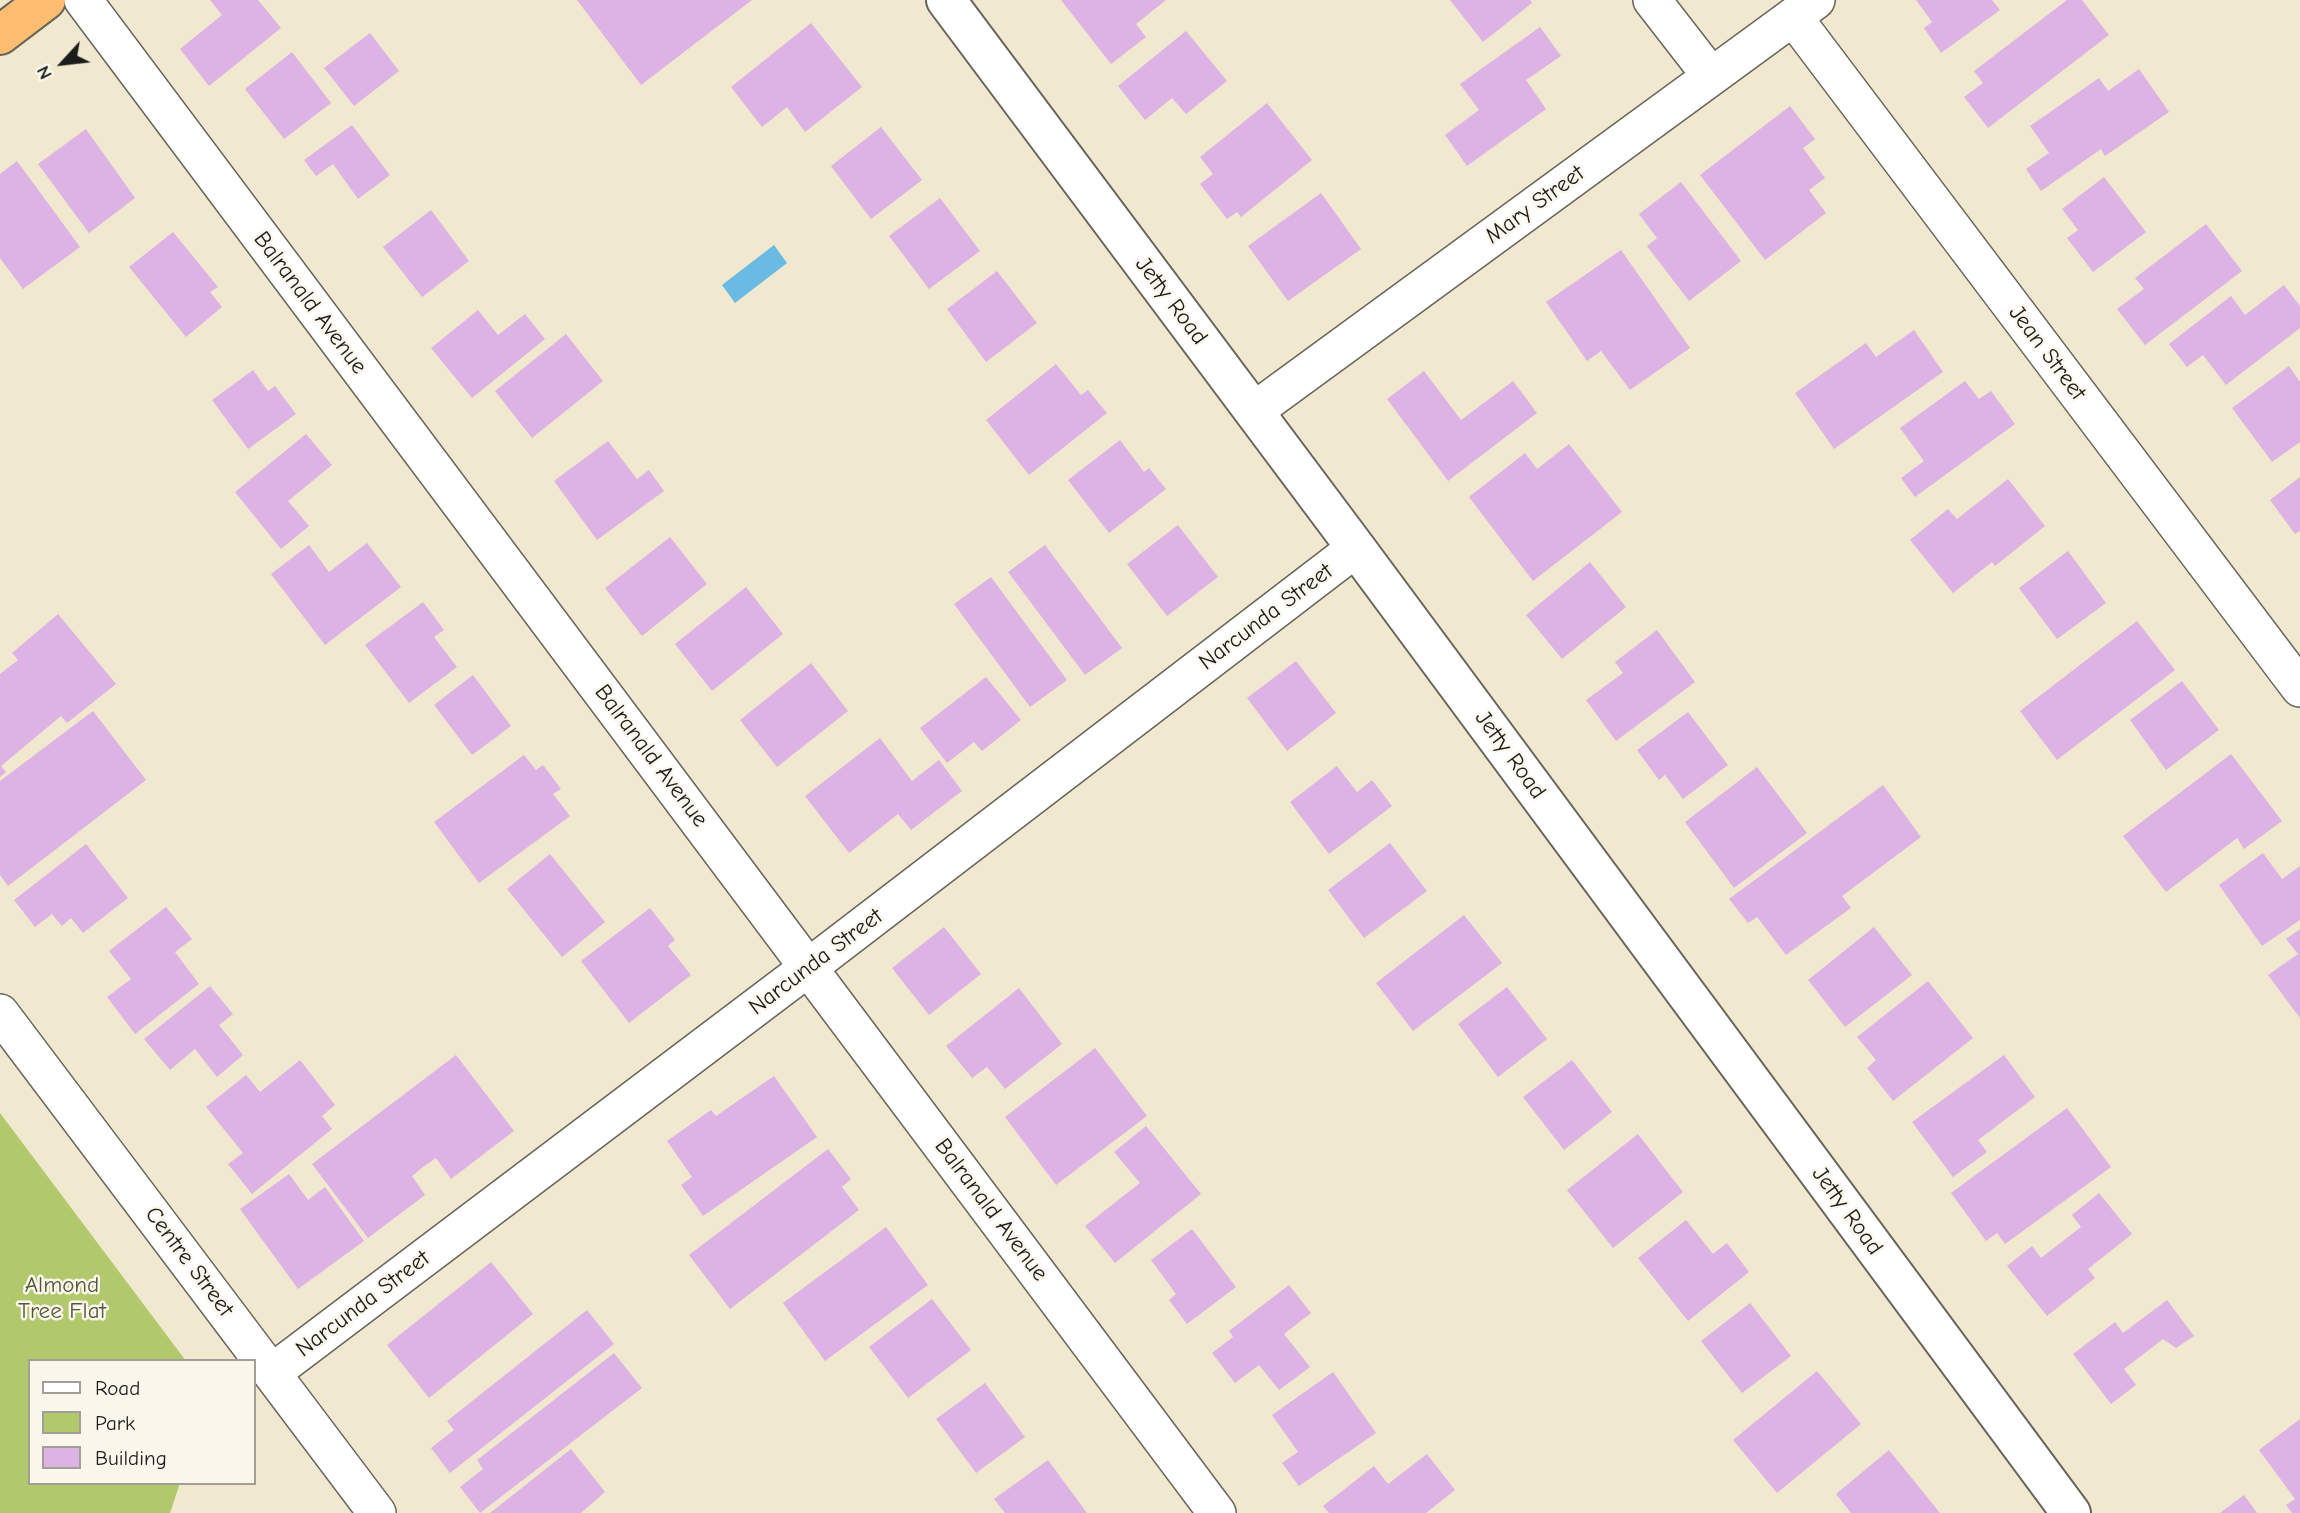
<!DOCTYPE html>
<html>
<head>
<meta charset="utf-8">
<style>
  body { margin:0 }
  #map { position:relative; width:2300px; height:1513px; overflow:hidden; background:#f0e9cf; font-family:"Comic Neue",sans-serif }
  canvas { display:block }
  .legend { position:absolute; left:28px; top:1359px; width:228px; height:126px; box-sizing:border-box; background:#fbf7ec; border:2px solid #a29f99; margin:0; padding:9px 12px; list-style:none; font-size:21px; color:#1c1c1c }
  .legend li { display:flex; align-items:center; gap:14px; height:35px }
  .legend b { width:35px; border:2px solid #a29f99 }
  .north { position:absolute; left:28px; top:28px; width:70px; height:70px; -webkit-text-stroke:5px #fbf7ec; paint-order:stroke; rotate:243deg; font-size:19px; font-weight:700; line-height:28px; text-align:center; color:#1c1c1c }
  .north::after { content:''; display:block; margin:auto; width:24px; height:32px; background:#1c1c1c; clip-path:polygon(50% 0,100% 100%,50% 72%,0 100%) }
</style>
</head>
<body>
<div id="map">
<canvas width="2300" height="1513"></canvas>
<ul class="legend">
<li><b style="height:9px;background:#fff"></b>Road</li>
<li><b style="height:19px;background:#b1c86d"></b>Park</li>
<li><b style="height:19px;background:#ddb2e5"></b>Building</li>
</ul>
<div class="north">N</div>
</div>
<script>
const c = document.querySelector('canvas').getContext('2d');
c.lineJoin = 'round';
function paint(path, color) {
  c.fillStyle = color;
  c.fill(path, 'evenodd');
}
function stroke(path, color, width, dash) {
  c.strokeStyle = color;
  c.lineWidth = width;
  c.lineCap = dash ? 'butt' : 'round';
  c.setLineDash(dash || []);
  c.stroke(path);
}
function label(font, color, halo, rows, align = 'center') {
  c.font = font + ' "Comic Neue",sans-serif';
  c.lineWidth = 5;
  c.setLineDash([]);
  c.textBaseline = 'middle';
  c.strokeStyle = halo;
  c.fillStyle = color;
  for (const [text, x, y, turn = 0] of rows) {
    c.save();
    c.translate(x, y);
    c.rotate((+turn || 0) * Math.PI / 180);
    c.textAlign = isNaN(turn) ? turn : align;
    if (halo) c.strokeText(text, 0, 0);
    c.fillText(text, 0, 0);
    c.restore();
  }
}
paint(new Path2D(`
  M0 1113 186 1361H30V1483H180L170 1513H0Z`), '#b1c86d');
paint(new Path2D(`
  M774 245 787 263 735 303 722 285Z`), '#69bbe4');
paint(new Path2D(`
  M210 0H258L281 28 209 86 180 49 222 15Z
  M577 0H752L641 85Z
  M1061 0H1166L1136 24 1146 37 1111 64Z
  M1450 0H1530L1532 3 1483 42Z
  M1916 0H1992L2000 10 1941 53 1924 28 1932 22Z
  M2067 0H2082L2109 35 1988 128 1964 97 1983 83 1974 71Z
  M811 23 862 87 805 132 787 107 762 127 731 87Z
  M1540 27 1561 56 1526 80 1546 109 1467 166 1445 135 1479 110 1460 84Z
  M1186 31 1227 81 1186 114 1172 98 1145 120 1118 86Z
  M370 33 399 71 354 106 324 68Z
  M292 52 331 103 284 139 245 89Z
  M2139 69 2169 112 2105 156 2101 149 2041 191 2026 169 2049 153 2030 126 2099 78 2108 91Z
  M1267 103 1312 160 1241 217 1237 212 1227 219 1200 184 1213 174 1200 157Z
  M1790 106 1815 139 1803 148 1825 178 1809 190 1826 213 1765 260 1700 175Z
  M352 125 390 175 358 199 333 164 316 176 304 160Z
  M881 127 922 180 871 219 831 166Z
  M86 129 135 198 89 233 38 164Z
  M17 161 80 247 23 289 0 258V174Z
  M2104 177 2146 232 2093 272 2067 238 2078 230 2062 209Z
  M1681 182 1741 261 1689 301 1647 246 1657 238 1639 214Z
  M1321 193 1361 249 1288 301 1248 246Z
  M940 198 980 251 929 289 889 236Z
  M431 210 469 261 422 297 383 247Z
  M2206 224 2242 271 2145 345 2117 309 2144 289 2135 278Z
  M173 232 218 287 210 292 222 307 186 337 129 267Z
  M1621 250 1690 348 1630 390 1601 351 1587 361 1546 302Z
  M997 271 1037 323 986 362 947 309Z
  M2284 285 2300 306V328L2226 385 2203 355 2187 367 2169 344 2231 296 2245 315Z
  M478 310 498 335 525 314 545 339 472 398 431 348Z
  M1914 330 1943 372 1834 449 1795 393 1866 343 1876 357Z
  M566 334 603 381 532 438 495 391Z
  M1056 364 1081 395 1088 390 1107 413 1029 475 986 420Z
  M2289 366 2300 382V442L2272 462 2232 408Z
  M253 370 268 391 275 386 296 414 248 449 212 400Z
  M1424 371 1461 420 1513 381 1537 413 1448 481 1387 399Z
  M1965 381 1979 399 1991 391 2015 424 1915 497 1901 478 1924 461 1900 428Z
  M306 434 332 465 288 501 309 526 281 549 235 492Z
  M1120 440 1144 472 1149 468 1166 489 1109 533 1068 480Z
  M608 441 637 479 649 470 664 491 597 540 554 481Z
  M1569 444 1622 512 1533 581 1469 497 1525 453 1537 469Z
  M2300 477V531L2295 534 2270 500Z
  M2008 479 2045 526 1995 566 1992 562 1953 593 1910 540 1948 509 1957 519Z
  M1178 525 1218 577 1167 616 1127 564Z
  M670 537 707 584 642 636 605 588Z
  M367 543 401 587 325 645 271 574 309 545 329 572Z
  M1045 545 1122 648 1085 675 1008 572Z
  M2068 551 2106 603 2057 639 2019 588Z
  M1590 562 1626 607 1562 659 1526 615Z
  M991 577 1067 680 1030 707 954 604Z
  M746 587 783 634 712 691 675 644Z
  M423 602 444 630 434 637 457 667 409 703 365 645Z
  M58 614 116 684 67 723 61 716 1 766 6 772 0 777V674L18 660 12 653Z
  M2137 621 2175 670 2057 760 2020 711Z
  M1657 630 1695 682 1616 741 1586 700 1623 673 1615 662Z
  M1296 661 1336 713 1287 751 1247 698Z
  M811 663 848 711 777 767 740 720Z
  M473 675 511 726 472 755 434 705Z
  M986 677 1021 720 982 751 974 742 947 763 920 728Z
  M2182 681 2219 730 2166 770 2130 720Z
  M93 711 146 780 8 886 0 875V781Z
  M1688 712 1728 765 1683 799 1665 775 1659 780 1637 750Z
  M880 738 912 781 939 760 962 791 911 830 898 814 849 853 805 796Z
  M2231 754 2282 821 2244 849 2237 838 2166 892 2123 836Z
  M524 755 536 770 543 765 561 789 553 794 570 816 479 883 434 822Z
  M1337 766 1357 792 1372 780 1392 806 1329 854 1290 802Z
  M1757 767 1807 833 1734 888 1685 822Z
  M1883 785 1921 837 1842 896 1851 908 1786 955 1757 917 1748 923 1729 899Z
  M1390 843 1427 891 1364 938 1328 890Z
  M86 844 128 898 83 933 71 918 62 926 52 914 35 927 14 900Z
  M2263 853 2282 879 2300 866V920L2262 946 2219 885Z
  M550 854 605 922 562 957 507 889Z
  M166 907 192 939 175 952 199 984 135 1034 107 997 131 979 109 951Z
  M650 908 675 940 668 946 691 975 629 1023 581 961Z
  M1464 915 1502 963 1413 1031 1376 983Z
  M944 927 981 974 929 1015 892 968Z
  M1874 927 1912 975 1845 1027 1808 980Z
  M2300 929V1018L2268 975 2298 954 2286 939Z
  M1928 981 1973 1038 1893 1101 1867 1068 1876 1060 1857 1037Z
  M210 986 233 1014 219 1025 243 1055 217 1077 195 1049 170 1070 144 1039Z
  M1507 987 1547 1039 1498 1077 1458 1024Z
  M1019 988 1062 1044 1005 1089 987 1067 972 1078 946 1046Z
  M1095 1048 1147 1116 1056 1185 1005 1117Z
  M456 1055 514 1131 451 1179 436 1158 423 1167 412 1176 425 1195 368 1238 312 1164Z
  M2004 1055 2035 1097 1978 1140 1987 1152 1953 1177 1912 1122Z
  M300 1060 335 1105 322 1116 332 1129 252 1194 228 1164 243 1153 206 1107 246 1075 260 1092Z
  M1572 1060 1612 1112 1564 1150 1523 1097Z
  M774 1076 817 1137 703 1216 681 1185 692 1177 667 1141 711 1110 716 1116Z
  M2067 1108 2111 1167 2005 1244 1997 1233 1986 1241 1951 1193Z
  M1146 1126 1201 1194 1115 1263 1085 1226 1140 1183 1114 1152Z
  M1638 1134 1683 1192 1613 1248 1567 1190Z
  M828 1149 851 1179 842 1187 859 1210 730 1309 689 1255Z
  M289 1174 308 1200 325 1187 364 1241 298 1289 240 1209Z
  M2099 1193 2132 1234 2088 1269 2095 1278 2047 1316 2007 1266 2032 1246 2041 1258 2081 1227 2072 1215Z
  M1686 1220 1713 1254 1727 1243 1749 1272 1688 1321 1638 1258Z
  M886 1227 928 1285 825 1361 783 1303Z
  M1192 1229 1236 1287 1187 1324 1169 1300 1176 1294 1151 1260Z
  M491 1262 533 1314 429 1398 387 1345Z
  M1289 1285 1311 1313 1284 1334 1310 1367 1279 1390 1259 1365 1235 1383 1212 1353 1233 1337 1229 1331Z
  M932 1299 971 1350 908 1398 869 1347Z
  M2167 1300 2194 1336 2176 1348 2163 1339 2124 1369 2136 1385 2111 1404 2073 1354 2115 1322 2123 1333Z
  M1750 1303 1791 1356 1742 1393 1701 1341Z
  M587 1310 614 1344 450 1473 431 1448 454 1430 447 1421Z
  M614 1353 642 1388 480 1513 460 1487 483 1469 477 1460Z
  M1817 1371 1861 1424 1777 1493 1733 1440Z
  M1333 1372 1376 1433 1299 1486 1282 1463 1298 1452 1272 1415Z
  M985 1383 1025 1437 976 1473 936 1419Z
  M2300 1419V1513H2292L2286 1505 2295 1499 2259 1450Z
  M571 1449 605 1492 581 1513H490Z
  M1889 1450 1940 1513H1851L1836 1494Z
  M1427 1454 1455 1490 1426 1513H1329L1323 1506 1374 1466 1388 1484Z
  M1048 1460 1087 1513H1005L994 1499Z
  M2244 1495 2257 1513H2220Z`), '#ddb2e5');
const minor = new Path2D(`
  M83 0 1217 1513
  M1652 0 1711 76
  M1794 18 2300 688
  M1254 411 1816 0
  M0 1013 377 1513
  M273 1372 809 967 1356 548`);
const tertiary = new Path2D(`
  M946 0 1356 548 2071 1513`);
const trunk = new Path2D(`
  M0 35 46 0`);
stroke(minor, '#66645b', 40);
stroke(tertiary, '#66645b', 42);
stroke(trunk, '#66645b', 42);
stroke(minor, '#fff', 37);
stroke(tertiary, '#fff', 38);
stroke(trunk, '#febc70', 38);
label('23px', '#1c1c1c', '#fbf7ec', [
  ["Mary Street",1535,205,-36],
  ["Jetty Road",1171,301,53],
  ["Balranald Avenue",310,303,53],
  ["Jean Street",2047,353,53],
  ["Narcunda Street",1266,617,-37],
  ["Jetty Road",1510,755,54],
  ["Balranald Avenue",651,756,53],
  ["Narcunda Street",816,962,-37],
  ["Balranald Avenue",991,1210,53],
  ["Jetty Road",1847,1211,54],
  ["Centre Street",189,1262,53],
  ["Narcunda Street",363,1304,-37]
]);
label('23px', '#505838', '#fbf7ec', [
  ["Almond",62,1285],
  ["Tree Flat",62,1311]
]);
</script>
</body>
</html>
